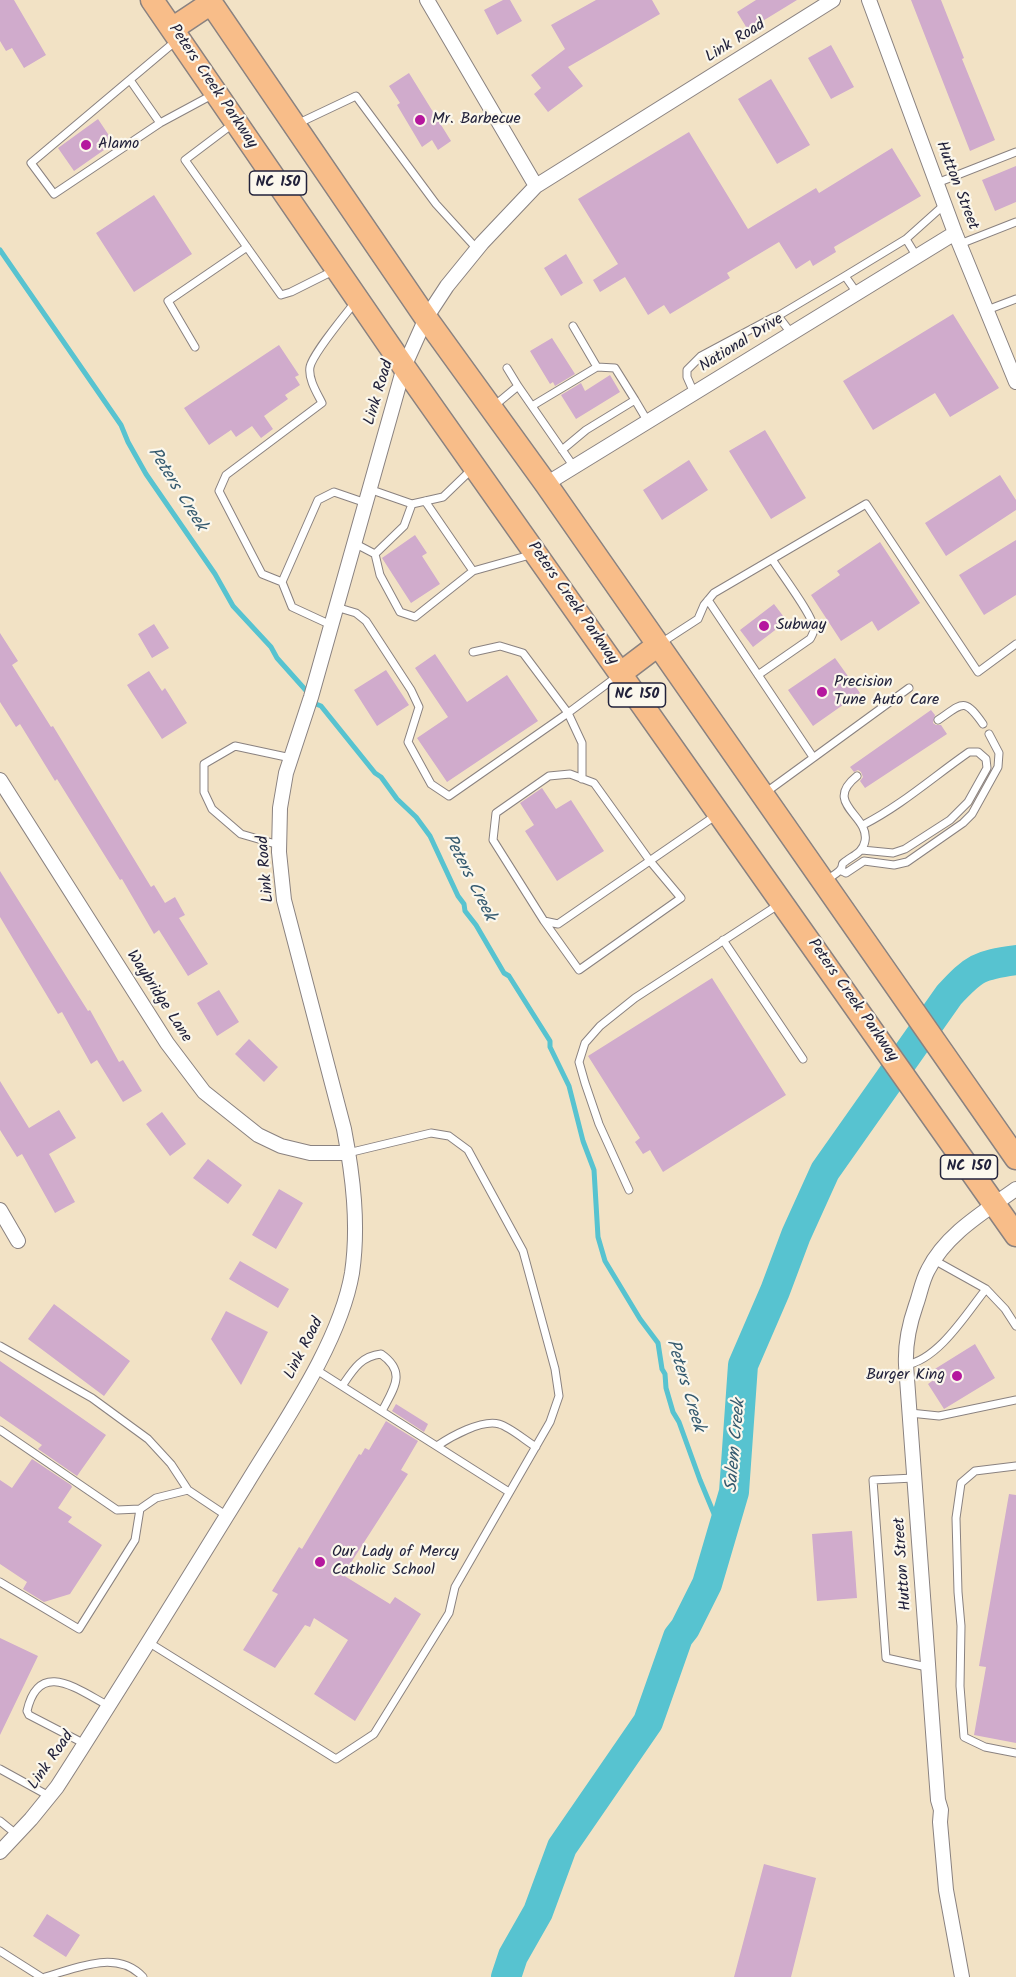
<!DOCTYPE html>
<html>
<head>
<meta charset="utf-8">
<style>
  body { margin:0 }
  canvas { display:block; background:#f2e2c5 }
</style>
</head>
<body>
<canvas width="1016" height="1977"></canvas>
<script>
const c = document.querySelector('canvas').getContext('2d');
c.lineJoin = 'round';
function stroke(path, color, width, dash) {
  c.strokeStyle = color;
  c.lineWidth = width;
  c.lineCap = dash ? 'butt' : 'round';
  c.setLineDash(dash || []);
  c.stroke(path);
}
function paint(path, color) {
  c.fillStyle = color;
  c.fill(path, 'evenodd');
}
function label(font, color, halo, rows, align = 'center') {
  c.font = font + ' Kalam,sans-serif';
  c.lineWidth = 4.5;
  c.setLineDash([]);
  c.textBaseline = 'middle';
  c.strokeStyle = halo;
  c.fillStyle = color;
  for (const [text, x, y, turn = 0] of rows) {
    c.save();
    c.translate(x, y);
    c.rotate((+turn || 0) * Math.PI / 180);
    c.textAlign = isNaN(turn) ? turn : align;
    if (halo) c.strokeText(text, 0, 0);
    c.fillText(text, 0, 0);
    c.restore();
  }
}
stroke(new Path2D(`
  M0 250 121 425 128 442 146 474 215 574 233 606 271 647 277 658 310 695 316 704 321 706 375 773 381 777 397 799 416 817 430 836 458 896 464 904 465 911 476 925 504 973 509 976 550 1041V1047L569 1086 583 1141 594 1170 598 1237 605 1261 640 1319 658 1343 662 1369 665 1374 666 1388 673 1412 679 1422 700 1480 722 1533`), '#57c3d0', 5);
stroke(new Path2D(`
  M506 1977 513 1956 538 1912 562 1847 648 1722 678 1637 685 1628 707 1584 734 1492 743 1365 775 1291 796 1235 825 1171 949 995C974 968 979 965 1016 960`), '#57c3d0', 30);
paint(new Path2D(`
  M0 0H14L46 55 24 68 12 48 6 51 0 41Z
  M503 0H510L522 21 497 35 484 10Z
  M596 0H652L660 14 568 67 583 86 548 112 534 94 541 88 531 75 565 49 551 25Z
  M756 0H797L748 30 737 12Z
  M911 0H941L964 58 962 59 995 140 970 151Z
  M831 45 854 87 831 99 808 58Z
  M409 73 451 141 438 150 432 140 422 147 397 105 400 103 389 86Z
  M771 79 810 145 777 164 738 99Z
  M98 119 114 143 74 171 58 148Z
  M689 132 748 229 816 188 819 193 892 148 921 196 834 247 836 252 813 266 810 260 796 269 779 242 727 273 730 278 670 314 664 305 648 315 625 277 600 292 593 280 618 264 578 199Z
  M1016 166V202L995 211 982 180Z
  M154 195 192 254 134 292 96 233Z
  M566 254 583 283 561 296 544 268Z
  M953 314 999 388 950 417 935 393 873 430 843 381Z
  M552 338 575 374 555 386 553 382 550 384 530 351Z
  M279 345 299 375 295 377 300 385 285 395 288 399 264 416 273 429 261 438 252 426 236 437 231 430 209 445 184 408Z
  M610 375 620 392 576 419 561 395 581 383 585 391Z
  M765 430 806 498 771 519 729 451Z
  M689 460 708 490 662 520 643 490Z
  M1000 475 1016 500V510L946 556 925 523Z
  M415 535 427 553 422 556 440 584 411 603 382 558Z
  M1016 540V595L984 615 959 575Z
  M880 542 920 603 878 631 872 621 841 641 811 595 840 575 837 571Z
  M774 604 787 621 753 647 740 630Z
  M154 624 169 648 152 658 138 634Z
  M0 633 18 661 12 665 51 727 53 726 151 887 154 885 165 903 175 897 185 915 179 918 208 964 188 976 159 930 154 934 122 879 120 880 57 779 55 781 20 724 16 727 0 702Z
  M435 654 467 702 507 675 538 721 447 782 417 738 448 717 415 668Z
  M835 658 860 693 813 726 788 690Z
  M386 670 409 705 377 726 354 690Z
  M149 671 162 691 165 688 187 723 162 739 127 685Z
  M931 710 935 715 933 723 936 725H941L947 734 865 788 860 781 863 777 861 772 858 770 854 772 850 767Z
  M542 788 556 809 571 800 604 851 557 881 525 831 534 825 520 803Z
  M0 871 88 1011 90 1010 119 1062 123 1060 142 1091 123 1102 97 1060 91 1064 62 1012 58 1014 0 917Z
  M712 978 786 1095 663 1172 650 1150 643 1154 635 1142 640 1138 588 1056Z
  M219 990 239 1022 217 1036 197 1003Z
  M249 1039 278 1067 264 1082 235 1054Z
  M0 1081 29 1128 59 1110 76 1138 49 1154 75 1202 55 1213 22 1154 17 1157 0 1130Z
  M162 1112 186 1144 170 1156 146 1124Z
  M208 1159 242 1185 228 1204 193 1178Z
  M279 1189 303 1203 276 1249 252 1235Z
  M240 1261 289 1289 278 1308 229 1279Z
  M54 1304 130 1361 104 1396 28 1339Z
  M226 1311 268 1332 241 1385 211 1339Z
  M975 1344 995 1378 944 1409 928 1384 935 1379 930 1372Z
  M0 1361 106 1435 77 1476 38 1449 42 1445 0 1416Z
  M396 1404 428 1424 424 1432 392 1411Z
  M386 1421 418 1441 401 1470 408 1474 343 1575 390 1604 395 1597 421 1614 355 1721 314 1694 348 1640 314 1618 310 1627 305 1625 275 1668 243 1650 278 1594 272 1591 299 1547 302 1549 359 1454 361 1455 365 1448 369 1450Z
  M32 1459 71 1485 72 1487 58 1508 72 1517 68 1522 102 1545 70 1594 44 1602 23 1589 27 1582 0 1564V1480L12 1488Z
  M1009 1494 1016 1495V1743L974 1735 986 1667 979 1666Z
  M852 1531 857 1598 817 1601 812 1534Z
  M0 1638 38 1656 0 1735Z
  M764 1864 816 1878 791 1977H734Z
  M47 1914 80 1935 66 1957 33 1936Z`), '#d0abcc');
const service = new Path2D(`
  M177 40 31 163 54 194 160 123 212 95
  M130 80 160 123
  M234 123 185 160 281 295 291 292 335 270
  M299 123 356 96 436 204 477 249
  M937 183 1016 152
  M906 239 944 205
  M960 244 1016 222
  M845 276 906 239 917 257
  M356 301C346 314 313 353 310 367 308 379 317 393 322 403L226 475 219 491 262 574 282 582 318 500 334 492 366 503
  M987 310 1016 299
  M778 316 845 276 857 293
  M195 347 168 301 247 247
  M507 368 518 386
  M694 393 687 377V370L701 356 774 317 778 316 791 333
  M635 400 648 422
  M494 406 518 386 574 467
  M532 406 597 367 573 326
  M562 450 586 430 635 400 615 368 597 367
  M425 501 473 571
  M412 504 443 497 472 469
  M354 543 375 554 404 526 412 504 369 489
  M375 554 380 575 400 612 415 617 473 571 530 555
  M282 582 292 607 331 625
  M708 600 813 757
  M336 607 356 613 366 621 411 690 419 707 408 742 431 784 449 796 568 713 523 653 500 646 473 652
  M661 643 698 619 704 605 714 593 866 504 978 672 1016 644
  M758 675 810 639C811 638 814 631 814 630 816 619 779 571 772 559
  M938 720C963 703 964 697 983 724
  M582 779V743L568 713 619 675
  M765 793 909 688
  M279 845 241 834 212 809 204 792V764L235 746 291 758
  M862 850 893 853 905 849 950 820 968 802 987 768 986 759 978 752H969C933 777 902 805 863 825
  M840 870 846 873 864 861 894 865 907 862 963 823 972 814 998 767 999 753 989 734
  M826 880C831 877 838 873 841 869 844 863 840 865 846 861 854 855 863 852 865 841 870 815 822 804 857 776
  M544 921 579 970 681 898 650 861 594 783 570 774 549 776 496 813 493 840 544 921 558 924 715 816
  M723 940 803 1059
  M629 1190 599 1124 585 1083 579 1062 585 1043 600 1026 635 998 778 905
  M934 1260 986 1289 1005 1309 1016 1326
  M0 1346 92 1398 148 1439 171 1464 188 1490 227 1516
  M906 1365C939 1359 966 1314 986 1289
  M315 1369 509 1492
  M342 1386C353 1370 361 1356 381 1354 407 1372 394 1388 382 1411
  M910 1413 939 1416 1016 1400
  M0 1430 117 1510 140 1509 156 1498 188 1490
  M437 1446C450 1437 482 1419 499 1424 510 1427 526 1441 536 1447
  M1016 1466 975 1471 961 1483 956 1518 958 1592 961 1626 960 1686 964 1737 985 1747 1016 1753
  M914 1478 873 1480 886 1658 927 1667
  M0 1582 79 1629 135 1540 140 1509
  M148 1642 336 1759 374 1734 449 1613 455 1587 550 1422 559 1396 555 1369 523 1251 468 1150 449 1136 431 1133 348 1153
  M85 1744 29 1715 27 1711C39 1658 78 1690 109 1706
  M0 1769 49 1796
  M0 1821 16 1834
  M0 1951 41 1977
  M45 1977C77 1968 117 1949 143 1977`);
const minor = new Path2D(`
  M427 0 536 186
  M869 0 955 233 1016 382
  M546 484 955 233
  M0 780 167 1043 204 1092 258 1135 281 1146 310 1153H348
  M0 1210 18 1241
  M0 1852 31 1819 57 1787C122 1686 184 1585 247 1483 284 1422 340 1343 352 1273 359 1225 353 1176 344 1129L284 900 279 852 280 808 286 773 311 697 404 367 426 318 447 286 482 243 536 186 833 0
  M962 1977 946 1890 940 1822 941 1810 938 1800 906 1365C905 1344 909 1325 916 1305 920 1294 922 1281 928 1270 946 1234 984 1212 1016 1189`);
const primary = new Path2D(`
  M152 0 404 367 1016 1235
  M209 0 426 318 546 484 1016 1158
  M172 29 211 3
  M621 673 658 645`);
stroke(service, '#8a8280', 9);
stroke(minor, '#8a8280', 16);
stroke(primary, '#8a8280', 25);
stroke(service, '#fff', 7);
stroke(minor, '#fff', 14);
stroke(primary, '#f8bd89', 22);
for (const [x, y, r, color] of [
  [420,120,6,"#b5179e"],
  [86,145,6,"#b5179e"],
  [764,626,6,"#b5179e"],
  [822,692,6,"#b5179e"],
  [957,1376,6,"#b5179e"],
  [320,1562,6,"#b5179e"]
]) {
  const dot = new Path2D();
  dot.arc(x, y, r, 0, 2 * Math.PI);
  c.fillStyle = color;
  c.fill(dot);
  stroke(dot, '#fbf7ec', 2);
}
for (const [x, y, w] of [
  [278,183,57],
  [637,695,57],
  [969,1167,57]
]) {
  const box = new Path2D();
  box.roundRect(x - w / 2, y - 12, w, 24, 4.5);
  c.fillStyle = '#fbf7ec';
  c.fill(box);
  stroke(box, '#22223b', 1.5);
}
label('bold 15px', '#22223b', null, [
  ["NC 150",278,183],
  ["NC 150",637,695],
  ["NC 150",969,1167]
]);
label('16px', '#22223b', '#fbf7ec', [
  ["Link Road",736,42,-32],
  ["Peters Creek Parkway",212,87,56],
  ["Hutton Street",956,186,69],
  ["National Drive",742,344,-32],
  ["Link Road",380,393,-73],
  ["Peters Creek Parkway",572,604,55],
  ["Link Road",267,869,-95],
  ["Waybridge Lane",158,997,57],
  ["Peters Creek Parkway",852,1001,55],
  ["Link Road",305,1349,-63],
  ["Hutton Street",904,1564,-94],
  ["Link Road",52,1761,-55]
]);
label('16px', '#22223b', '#fbf7ec', [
  ["Mr. Barbecue",432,120],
  ["Alamo",98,145],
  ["Subway",776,626],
  ["Precision",834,683],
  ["Tune Auto Care",834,701],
  ["Burger King",945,1376,"right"],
  ["Our Lady of Mercy",332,1553],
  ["Catholic School",332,1571]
], 'left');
label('italic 18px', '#355a6f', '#fbf7ec', [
  ["Peters Creek",176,490,58],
  ["Peters Creek",468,878,63],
  ["Peters Creek",684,1386,73],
  ["Salem Creek",737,1446,-85]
]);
</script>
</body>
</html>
